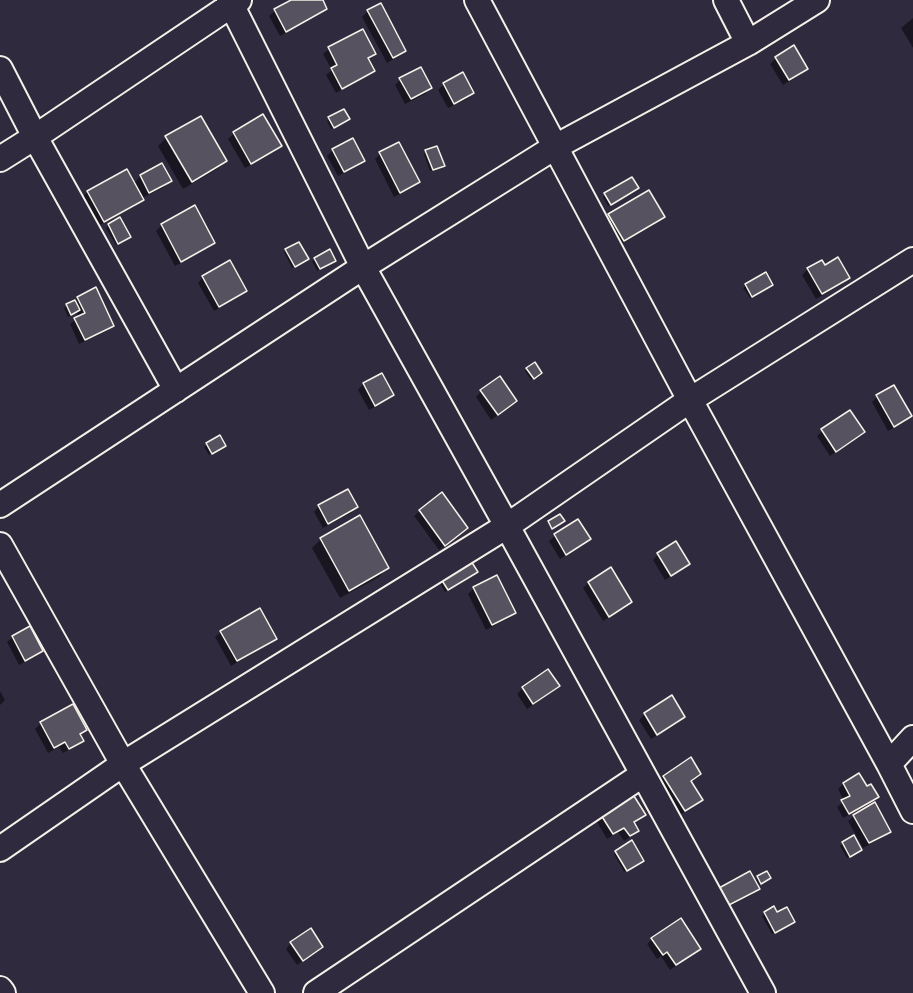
<!DOCTYPE html>
<html>
<head>
<meta charset="utf-8">
<style>
  body { margin:0 }
  canvas { display:block; background:#2f2a3d }
</style>
</head>
<body>
<canvas width="913" height="993"></canvas>
<script>
const c = document.querySelector('canvas').getContext('2d');
c.lineJoin = 'round';
function paint(path, color) {
  c.fillStyle = color;
  c.fill(path, 'evenodd');
}
function stroke(path, color, width, dash) {
  c.strokeStyle = color;
  c.lineWidth = width;
  c.lineCap = dash ? 'butt' : 'round';
  c.setLineDash(dash || []);
  c.stroke(path);
}
paint(new Path2D(`
  M294 0H321L326 9 320 14 280 36 269 16 275 11Z
  M368 11 405 51 399 56 387 63 362 17Z
  M913 18V48L901 28Z
  M329 49 374 53 367 60 373 71 367 76 336 93 326 75 332 70 323 54Z
  M776 58 806 69 801 74 783 85 770 64Z
  M400 80 430 88 425 94 405 104 395 85Z
  M444 84 472 93 467 99 448 108 438 90Z
  M329 119 345 121 331 129 327 121Z
  M234 133 280 145 275 151 245 168 228 139Z
  M166 138 226 161 217 169 183 189 158 146Z
  M333 150 363 160 358 166 338 176 327 156Z
  M426 151 443 165 440 168 430 171 424 154Z
  M380 154 418 182 413 187 394 197 375 159Z
  M141 176 170 181 164 187 142 198 143 199 137 205 98 226 82 197 88 192 134 183Z
  M634 191 608 206 603 197 605 194Z
  M195 207 214 243 208 248 175 266 156 231 162 225Z
  M609 215 663 217 657 223 618 246 604 221Z
  M109 225 127 239 116 245 106 228Z
  M286 250 304 262 292 268 284 252Z
  M315 259 332 263 317 271 312 261Z
  M824 267 848 278 842 284 816 299 802 275 808 269Z
  M203 277 245 291 240 296 214 311 198 283Z
  M746 285 769 287 750 298 743 288Z
  M78 298 113 325 107 331 79 344 70 324 79 317 76 312 68 317 64 308Z
  M527 369 538 375 531 380 525 371Z
  M382 375 392 395 387 400 369 410 358 390 363 384Z
  M481 391 510 406 491 420 476 397Z
  M877 397 910 416 905 422 888 431 872 402Z
  M822 431 863 432 857 437 830 456 817 436Z
  M220 437 222 448 209 455 204 447Z
  M319 506 356 507 351 513 323 528 314 512Z
  M420 511 461 533 439 550 414 516Z
  M578 521 589 539 583 545 560 559 549 541 555 536Z
  M321 539 387 568 379 577 340 598 312 548Z
  M658 554 688 564 682 569 665 580 653 560Z
  M474 574 445 592 440 583 442 580Z
  M588 583 631 602 625 608 603 621 583 588Z
  M474 588 514 612 509 618 486 630 468 594Z
  M221 632 275 638 269 644 231 666 215 637Z
  M13 637 41 650 36 656 19 665 7 642Z
  M548 671 558 686 552 692 527 709 517 694 523 688Z
  M0 691 5 700 0 705Z
  M671 697 683 717 678 723 651 739 639 720 645 714Z
  M41 723 86 730 79 736 82 740 76 746 63 753 59 747 48 753 35 729Z
  M691 760 699 774 690 782 701 799 695 805 678 816 658 782 663 777Z
  M843 784 866 789 877 797 871 802 843 818 837 807 844 801 838 789Z
  M644 815 634 823 638 831 632 836 624 841 618 832 607 839 597 822 602 816Z
  M854 816 889 831 883 837 863 848 848 821Z
  M843 843 858 852 847 858 840 846Z
  M616 852 640 863 624 872 614 854Z
  M766 873V880L757 886 758 888 753 894 723 910 720 889 754 881Z
  M773 908 777 914 791 924 772 934 762 916Z
  M652 939 699 949 693 954 670 970 661 956 657 959 647 944Z
  M291 943 322 947 316 952 297 965 286 949Z`), '#0007');
const building = new Path2D(`
  M291 0H323L327 9 286 32 274 9Z
  M381 3 406 51 393 58 367 10Z
  M363 29 376 54 368 58 375 71 342 89 331 68 337 65 328 47Z
  M794 45 808 69 789 80 775 57Z
  M421 67 432 88 411 99 399 78Z
  M463 72 474 93 454 104 443 83Z
  M344 109 350 119 334 128 328 117Z
  M263 114 282 146 251 164 233 132Z
  M201 116 227 161 192 182 165 136Z
  M353 138 365 161 344 172 332 149Z
  M399 142 420 182 400 193 379 152Z
  M437 146 445 166 433 170 425 150Z
  M162 163 172 181 149 193 140 175Z
  M127 169 144 200 104 222 87 191Z
  M632 177 639 188 611 205 604 193Z
  M649 190 665 217 624 241 608 214Z
  M195 205 215 243 181 262 161 224Z
  M120 217 131 237 118 244 108 224Z
  M299 242 309 259 295 267 285 249Z
  M330 249 336 261 320 269 314 258Z
  M838 257 850 278 822 294 807 268 822 260 825 265Z
  M230 260 247 291 219 307 202 276Z
  M766 272 773 285 752 297 745 284Z
  M96 287 114 326 85 340 74 318 85 313 77 297Z
  M75 300 80 310 71 315 66 304Z
  M535 362 542 373 534 379 526 368Z
  M382 373 394 395 375 406 363 383Z
  M500 376 517 401 498 415 480 390Z
  M894 385 912 416 894 427 876 395Z
  M850 410 865 432 836 452 821 429Z
  M220 435 226 446 212 454 206 443Z
  M348 489 358 507 328 524 318 505Z
  M442 492 468 528 445 546 419 510Z
  M560 514 565 521 552 529 548 521Z
  M360 515 389 568 349 591 320 538Z
  M578 519 591 539 566 555 554 534Z
  M676 541 690 564 671 576 657 553Z
  M471 561 478 572 448 590 441 579Z
  M611 567 632 602 609 617 588 582Z
  M497 575 516 613 492 625 473 587Z
  M260 608 277 639 237 661 220 631Z
  M30 626 43 651 25 661 12 636Z
  M548 669 560 686 533 704 522 687Z
  M672 695 685 717 657 735 644 713Z
  M73 704 87 730 80 734 84 741 69 749 65 742 54 748 40 722Z
  M691 757 701 774 691 781 703 800 685 811 663 776Z
  M859 773 867 786 871 784 879 797 849 814 841 800 850 796 843 783Z
  M634 796 646 815 634 822 639 831 630 836 624 828 613 834 601 815Z
  M875 802 891 832 869 843 853 815Z
  M854 835 862 850 850 857 842 842Z
  M632 840 644 861 627 871 615 851Z
  M750 871 760 889 729 905 719 888Z
  M767 871 771 878 761 884 757 876Z
  M774 906 777 912 787 907 795 922 775 933 764 912Z
  M681 918 701 949 676 965 667 952 663 955 651 938Z
  M311 928 323 947 303 961 290 942Z`);
paint(building, '#56525f');
stroke(building, '#f4f1e8', 1.5);
const minor = new Path2D(`
  M229 0 363 267 507 526 763 993
  M477 0 690 400 889 764 913 811
  M726 0 748 43
  M0 69 35 137 176 390
  M0 159 35 137 239 0
  M0 505 363 267 555 147 748 43 817 0
  M0 545 123 764 262 993
  M889 764 913 738
  M0 849 123 764 507 526 690 400 913 260
  M0 989 3 993
  M316 993 642 775`);
stroke(minor, '#f4f1e8', 28);
stroke(minor, '#2f2a3d', 24);
</script>
</body>
</html>
